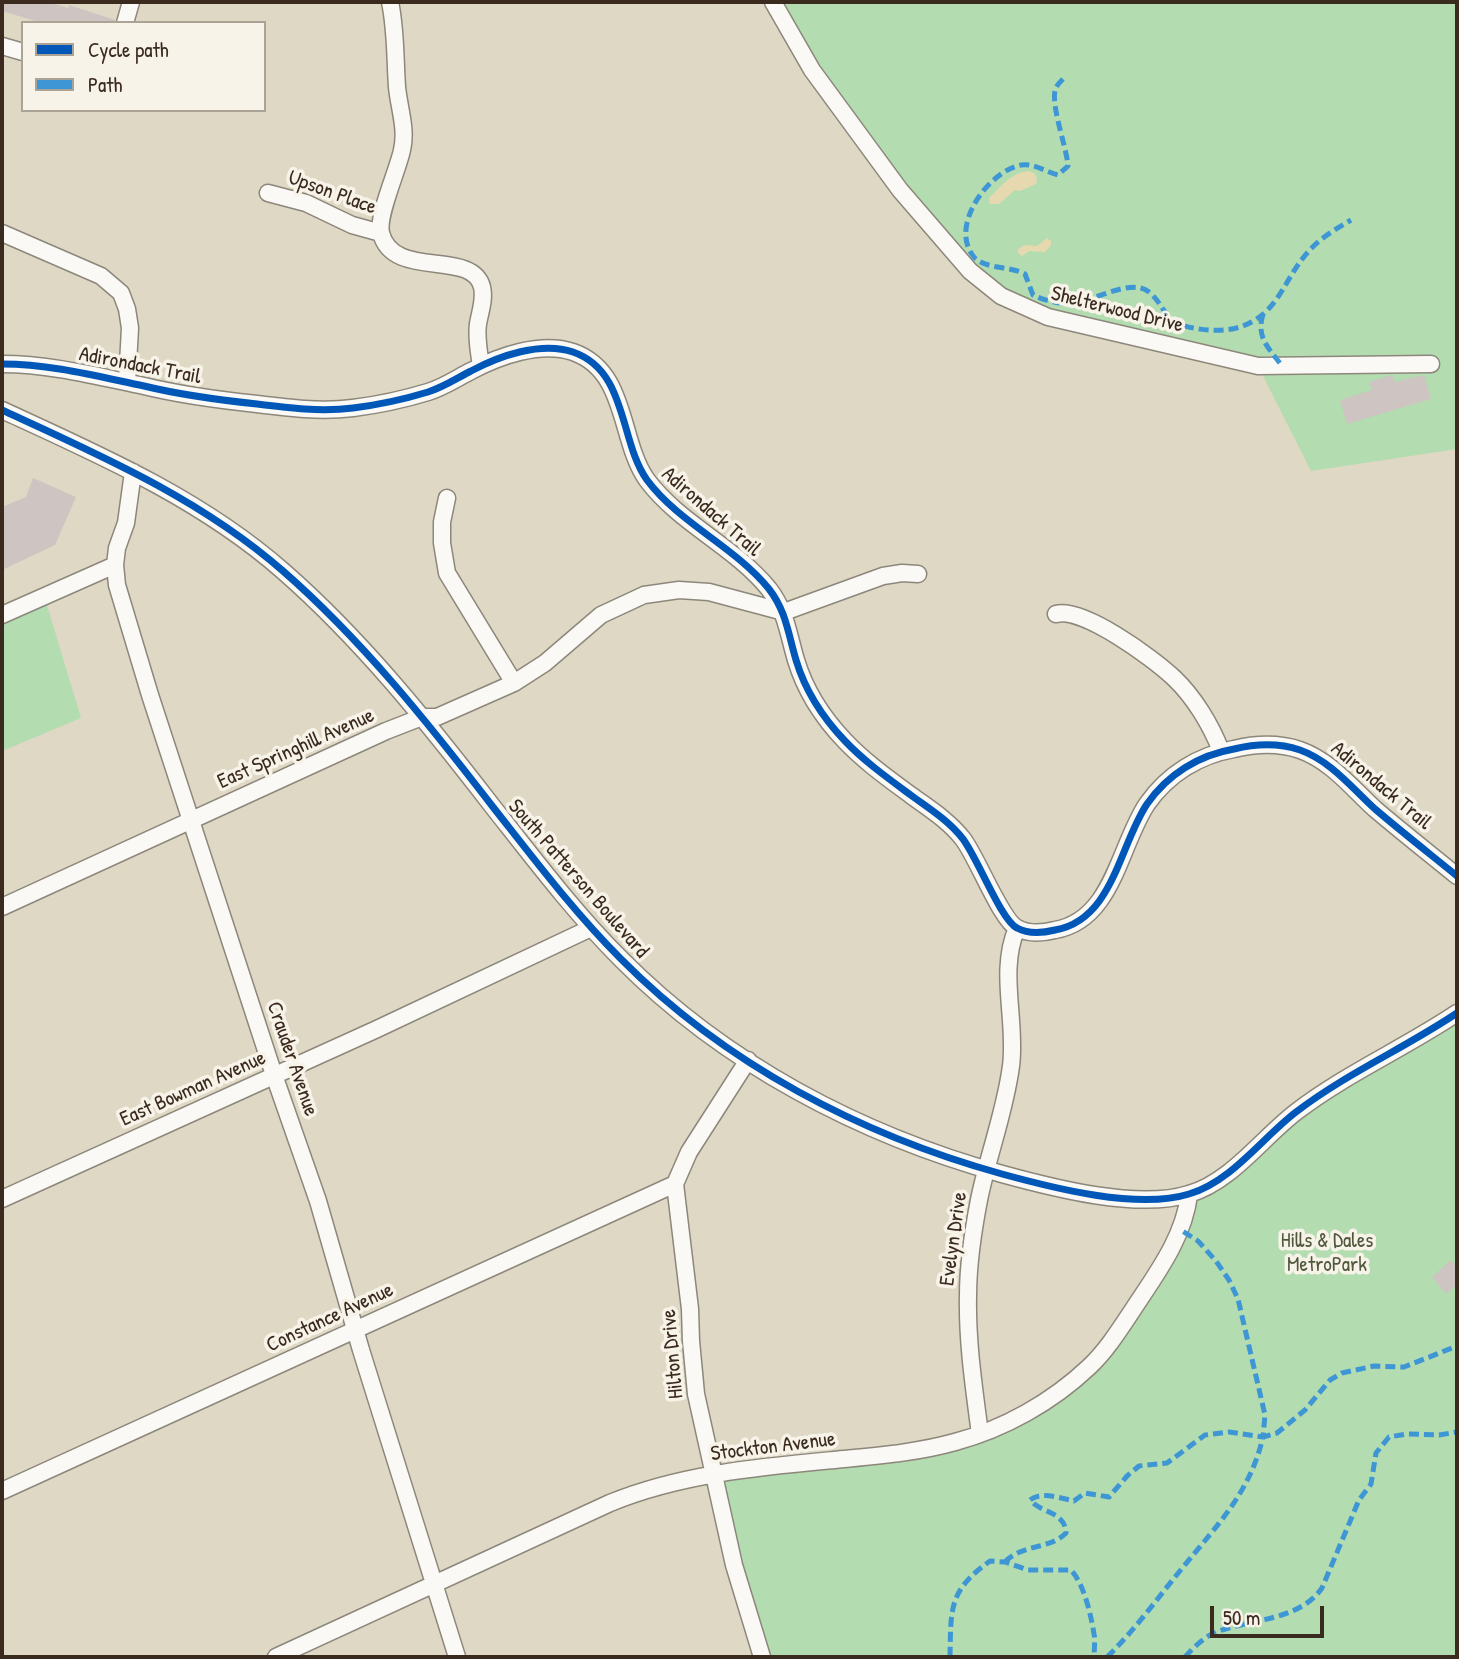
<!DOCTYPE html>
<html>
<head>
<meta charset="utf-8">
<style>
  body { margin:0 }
  #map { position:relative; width:1459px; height:1659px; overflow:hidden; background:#ded8c4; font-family:"Patrick Hand",sans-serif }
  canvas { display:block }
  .frame { position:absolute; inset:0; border:4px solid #3b2a1e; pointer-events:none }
  .legend { position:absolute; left:21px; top:21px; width:245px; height:91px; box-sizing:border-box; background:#f7f3e8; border:2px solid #aca397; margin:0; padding:9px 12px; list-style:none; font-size:21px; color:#3b2a1e }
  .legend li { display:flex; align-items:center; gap:14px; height:35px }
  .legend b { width:35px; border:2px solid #aca397 }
  .scale { position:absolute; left:1210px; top:1606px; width:114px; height:32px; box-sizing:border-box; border:4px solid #3b2a1e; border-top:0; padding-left:9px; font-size:21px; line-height:24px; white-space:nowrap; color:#3b2a1e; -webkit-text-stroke:5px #f7f3e8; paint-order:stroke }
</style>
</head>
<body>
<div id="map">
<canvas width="1459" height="1659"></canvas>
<div class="frame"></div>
<ul class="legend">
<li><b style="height:9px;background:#0057b8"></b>Cycle path</li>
<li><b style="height:9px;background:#3e96d5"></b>Path</li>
</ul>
<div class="scale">50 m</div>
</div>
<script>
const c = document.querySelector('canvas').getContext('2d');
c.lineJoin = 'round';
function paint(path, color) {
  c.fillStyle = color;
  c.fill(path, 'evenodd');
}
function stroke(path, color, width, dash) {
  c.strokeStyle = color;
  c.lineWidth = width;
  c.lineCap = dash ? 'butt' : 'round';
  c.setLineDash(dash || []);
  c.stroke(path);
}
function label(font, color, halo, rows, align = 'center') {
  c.font = font + ' "Patrick Hand",sans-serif';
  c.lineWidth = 7;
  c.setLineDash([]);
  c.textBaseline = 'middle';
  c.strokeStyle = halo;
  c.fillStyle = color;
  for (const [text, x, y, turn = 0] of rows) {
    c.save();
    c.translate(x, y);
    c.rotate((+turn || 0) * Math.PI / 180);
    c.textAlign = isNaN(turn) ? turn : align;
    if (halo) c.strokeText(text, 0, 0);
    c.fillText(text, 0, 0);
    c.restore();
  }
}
paint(new Path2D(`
  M773 2H1457V449L1311 471 1258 366 1139 338 1001 296 948 248Z
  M46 602 81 718 2 751V623Z
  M1457 1013V1657H762L715 1475 954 1443 1070 1384 1143 1294 1189 1195 1295 1113Z`), '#b3dcb0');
paint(new Path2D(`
  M1028 171 1034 173 1037 178 1036 184 1020 191 1015 190 999 204H990L989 198C1002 186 1009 174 1028 171Z
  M1047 238 1051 241V245L1045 252 1029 251 1022 256 1018 253V249L1024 245 1037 246Z`), '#e7d9af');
paint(new Path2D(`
  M2 2H49L68 8 69 5 115 20V23H42L2 11Z
  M1392 375 1394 382 1424 375 1431 399 1347 424 1340 400 1372 390 1369 382Z
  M33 478 76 497 55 545 2 570V507L26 497Z
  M1451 1260 1457 1267V1285L1446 1294 1432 1277Z`), '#cec4c2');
const minor = new Path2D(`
  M390 2C396 30 395 58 397 87 399 108 407 129 402 150 398 170 377 215 381 233 393 281 472 248 482 287 485 299 480 312 478 324 476 338 479 352 481 366
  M773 2 812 70 900 190 970 271 1001 296 1048 317 1258 366 1431 364
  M125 23 131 2
  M2 46 23 52
  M268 193 306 203 352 225 381 233
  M2 233 101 276 121 293 127 309 130 328 127 382
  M2 364C50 364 96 376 144 386 181 395 219 400 257 404 289 408 321 412 353 408 377 405 405 399 428 392 444 387 457 378 471 371 499 356 541 341 573 352 628 371 619 441 647 480 680 524 734 546 769 589 786 611 788 633 796 660 805 690 823 718 845 741 865 762 889 779 912 796 930 809 949 821 963 839 978 859 1001 920 1017 928 1028 934 1043 933 1055 930 1113 920 1119 846 1147 804 1168 774 1199 755 1234 749 1255 744 1279 743 1300 750 1331 761 1352 788 1375 809 1402 832 1430 854 1457 876
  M2 410C100 455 201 499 283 571 362 640 429 724 493 807 534 859 574 912 621 959 725 1064 861 1135 1002 1174 1053 1188 1138 1210 1189 1194 1231 1182 1262 1138 1296 1112 1347 1073 1405 1048 1457 1013
  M133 472 126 523 117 548 115 565 117 585 150 695 274 1075 318 1201 361 1350 457 1657
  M447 498 442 522V543L447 573 514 683
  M1056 614C1083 607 1153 658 1174 678 1194 697 1211 725 1221 751
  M2 615 115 565
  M2 907 386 731 422 717H437L514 683 545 663 601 615 644 595 679 590 709 592 784 612 883 576 902 573 918 574
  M748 1060 689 1152 675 1184 690 1309 691 1341 696 1394 734 1565 762 1657
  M2 1199 377 1029 591 928
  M980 1434C974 1388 967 1342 968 1296 968 1264 973 1231 979 1200 988 1155 1005 1112 1011 1066 1017 1021 998 971 1017 928
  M2 1491 675 1184
  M276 1657 610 1503C680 1474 759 1467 834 1460 874 1456 916 1453 955 1442 1004 1429 1052 1402 1089 1367 1107 1350 1120 1329 1134 1308 1157 1273 1184 1237 1189 1195`);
stroke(minor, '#8d877b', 19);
stroke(minor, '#faf9f6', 16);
stroke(new Path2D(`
  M1063 79C1060 82 1057 85 1056 88 1049 101 1067 148 1068 166L1058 175C1046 172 1034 163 1021 165 989 171 948 226 974 257 984 269 1010 266 1025 274L1033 295C1043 300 1058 304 1070 303 1092 303 1130 277 1149 292 1160 301 1164 313 1173 323 1214 335 1252 336 1278 297 1288 282 1296 265 1308 252 1320 238 1336 229 1351 220
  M1263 314C1256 338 1268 347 1282 366
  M1005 1562C1021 1544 1049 1550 1066 1533 1065 1511 1042 1514 1030 1500 1041 1491 1060 1498 1074 1501L1085 1493 1109 1497 1127 1476 1139 1466 1167 1463 1205 1435 1229 1432 1263 1437 1265 1415 1238 1299 1229 1280 1216 1261 1198 1241 1181 1230
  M950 1657C951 1609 948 1591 990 1561L1005 1562 1028 1570H1071C1084 1584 1091 1615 1094 1634 1096 1642 1093 1649 1095 1657
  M1107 1657C1136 1629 1159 1596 1184 1566 1219 1523 1250 1492 1263 1437L1277 1433 1305 1410 1330 1380 1342 1373 1374 1366 1404 1367 1457 1346
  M1185 1657C1193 1648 1203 1638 1214 1633 1250 1618 1298 1622 1322 1588L1359 1500 1371 1484 1376 1453 1389 1437 1407 1434 1439 1435 1457 1432`), '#3e96d5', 5, [10, 5]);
stroke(new Path2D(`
  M2 364C50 364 96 376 144 386 181 395 219 400 257 404 289 408 321 412 353 408 377 405 405 399 428 392 444 387 457 378 471 371 499 356 541 341 573 352 628 371 619 441 647 480 680 524 734 546 769 589 786 611 788 633 796 660 805 690 823 718 845 741 865 762 889 779 912 796 930 809 949 821 963 839 978 859 1001 920 1017 928 1028 934 1043 933 1055 930 1113 920 1119 846 1147 804 1168 774 1199 755 1234 749 1255 744 1279 743 1300 750 1331 761 1352 788 1375 809 1402 832 1430 854 1457 876
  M2 410C100 455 201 499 283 571 362 640 429 724 493 807 534 859 574 912 621 959 725 1064 861 1135 1002 1174 1053 1188 1138 1210 1189 1194 1231 1182 1262 1138 1296 1112 1347 1073 1405 1048 1457 1013`), '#0057b8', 7);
label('21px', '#3b2a1e', '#f7f3e8', [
  ["Upson Place",332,193,20],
  ["Shelterwood Drive",1117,310,14],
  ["Adirondack Trail",140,366,11],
  ["Adirondack Trail",711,512,41],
  ["East Springhill Avenue",296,749,-24],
  ["Adirondack Trail",1381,786,40],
  ["South Patterson Boulevard",578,879,49],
  ["Crauder Avenue",292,1059,71],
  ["East Bowman Avenue",193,1089,-24],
  ["Evelyn Drive",954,1239,-82],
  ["Constance Avenue",330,1318,-25],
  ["Hilton Drive",673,1354,-95],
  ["Stockton Avenue",773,1447,-7]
]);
label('21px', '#50583e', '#f7f3e8', [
  ["Hills & Dales",1327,1241],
  ["MetroPark",1327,1265]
]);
</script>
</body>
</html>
